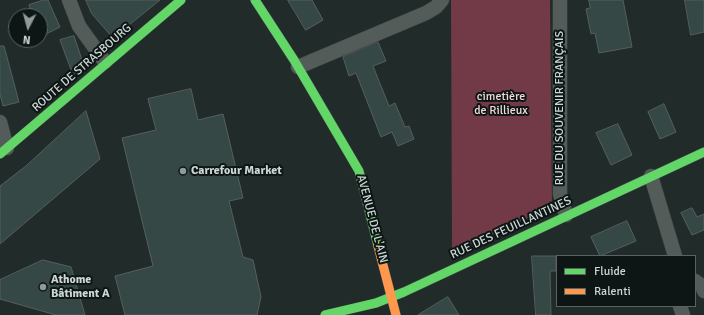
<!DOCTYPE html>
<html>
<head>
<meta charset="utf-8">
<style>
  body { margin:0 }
  #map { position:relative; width:704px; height:315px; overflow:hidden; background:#212b29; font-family:Signika,sans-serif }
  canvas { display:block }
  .legend { position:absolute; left:556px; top:255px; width:140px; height:52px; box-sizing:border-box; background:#0d1614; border:1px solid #596462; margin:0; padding:5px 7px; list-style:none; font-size:12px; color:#ccd8d6 }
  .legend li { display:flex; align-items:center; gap:8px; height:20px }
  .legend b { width:20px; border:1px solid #596462 }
  .north { position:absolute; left:8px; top:8px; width:40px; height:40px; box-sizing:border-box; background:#0d1614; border:1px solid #596462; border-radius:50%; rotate:186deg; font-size:11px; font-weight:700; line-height:16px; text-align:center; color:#ccd8d6 }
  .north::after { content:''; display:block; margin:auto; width:14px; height:18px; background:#909b99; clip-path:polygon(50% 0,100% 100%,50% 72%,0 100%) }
</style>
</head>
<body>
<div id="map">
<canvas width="704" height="315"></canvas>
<ul class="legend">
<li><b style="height:5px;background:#63d668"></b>Fluide</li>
<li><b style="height:5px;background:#ff974d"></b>Ralenti</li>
</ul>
<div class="north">N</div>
</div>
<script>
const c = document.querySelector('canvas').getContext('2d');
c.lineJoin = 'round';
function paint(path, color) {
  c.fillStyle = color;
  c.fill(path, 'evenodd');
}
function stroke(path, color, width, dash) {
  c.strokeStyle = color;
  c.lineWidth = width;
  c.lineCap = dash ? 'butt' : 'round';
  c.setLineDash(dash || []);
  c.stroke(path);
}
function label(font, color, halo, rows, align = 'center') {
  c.font = font + ' Signika,sans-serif';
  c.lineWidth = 4;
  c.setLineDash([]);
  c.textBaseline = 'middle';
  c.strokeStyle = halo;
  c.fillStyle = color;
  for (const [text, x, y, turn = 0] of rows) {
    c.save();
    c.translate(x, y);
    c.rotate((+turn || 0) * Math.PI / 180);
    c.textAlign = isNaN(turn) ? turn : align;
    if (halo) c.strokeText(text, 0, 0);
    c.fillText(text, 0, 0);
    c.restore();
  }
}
paint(new Path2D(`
  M451 0H550L552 207 452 253Z`), '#723946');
const building = new Path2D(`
  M44 0H48L60 27 40 37V16H33L29 5Z
  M86 0H160L113 38 92 14Z
  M288 0H312L323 20 306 30Z
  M589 0H623L632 47 599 53 595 33 591 34 586 9 590 8Z
  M685 0H704V32L691 35Z
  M74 36 84 66 73 75 60 40Z
  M378 42 386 61 373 66 389 106 395 103 405 127 409 126 414 139 398 146 392 132 381 137 356 73 349 76 343 57Z
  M0 46H4L19 102 3 106 0 94Z
  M191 89 198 120 223 114 243 198 229 201 243 257 253 260 261 297 257 315H125L115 276 153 266 122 138 156 130 148 99Z
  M664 104 676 132 660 139 648 112Z
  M86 111 100 159 0 244V186L26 166Z
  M618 124 632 155 611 165 596 133Z
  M692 208 697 217 704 214V230L692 235 681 213Z
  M627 221 636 241 600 256 591 237Z
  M532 256H556V271H550L551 315H536Z
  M43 260 71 267 85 315H56L0 299V280Z
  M448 297 459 315H418Z`);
paint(building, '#354845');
stroke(building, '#565f5d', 1);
const street = new Path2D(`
  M69 0 79 26 105 62
  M560 0V194L566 215
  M298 67 426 13 436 7 442 0
  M0 122 7 148
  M651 176 675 256
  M695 281 702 286 704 291
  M680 306 683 315`);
const fast = new Path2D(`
  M255 0 294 60 359 171 378 246
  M0 154 181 0
  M325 315 376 303 404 292 704 152`);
const slow = new Path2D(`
  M378 246 396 315`);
stroke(street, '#3d4645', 15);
stroke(fast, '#3d4645', 10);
stroke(slow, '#3d4645', 10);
stroke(street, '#545c5a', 14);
stroke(fast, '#63d668', 9);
stroke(slow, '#ff974d', 9);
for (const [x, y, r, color] of [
  [183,171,4,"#909b99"],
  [43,287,4,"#909b99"]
]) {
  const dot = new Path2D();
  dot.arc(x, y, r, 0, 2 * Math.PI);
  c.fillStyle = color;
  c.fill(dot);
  stroke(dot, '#0d1614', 1.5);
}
label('12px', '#ccd8d6', '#0d1614', [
  ["ROUTE DE STRASBOURG",82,68,-41],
  ["RUE DU SOUVENIR FRANÇAIS",560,108,-90],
  ["AVENUE DE L'AIN",372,219,75],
  ["RUE DES FEUILLANTINES",511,228,-25]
]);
label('12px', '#f4d8dc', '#0d1614', [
  ["cimetière",501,97],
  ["de Rillieux",501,111]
]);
label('bold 12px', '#ccd8d6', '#0d1614', [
  ["Carrefour Market",191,171],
  ["Athome",51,280],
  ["Bâtiment A",51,294]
], 'left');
</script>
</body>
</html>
